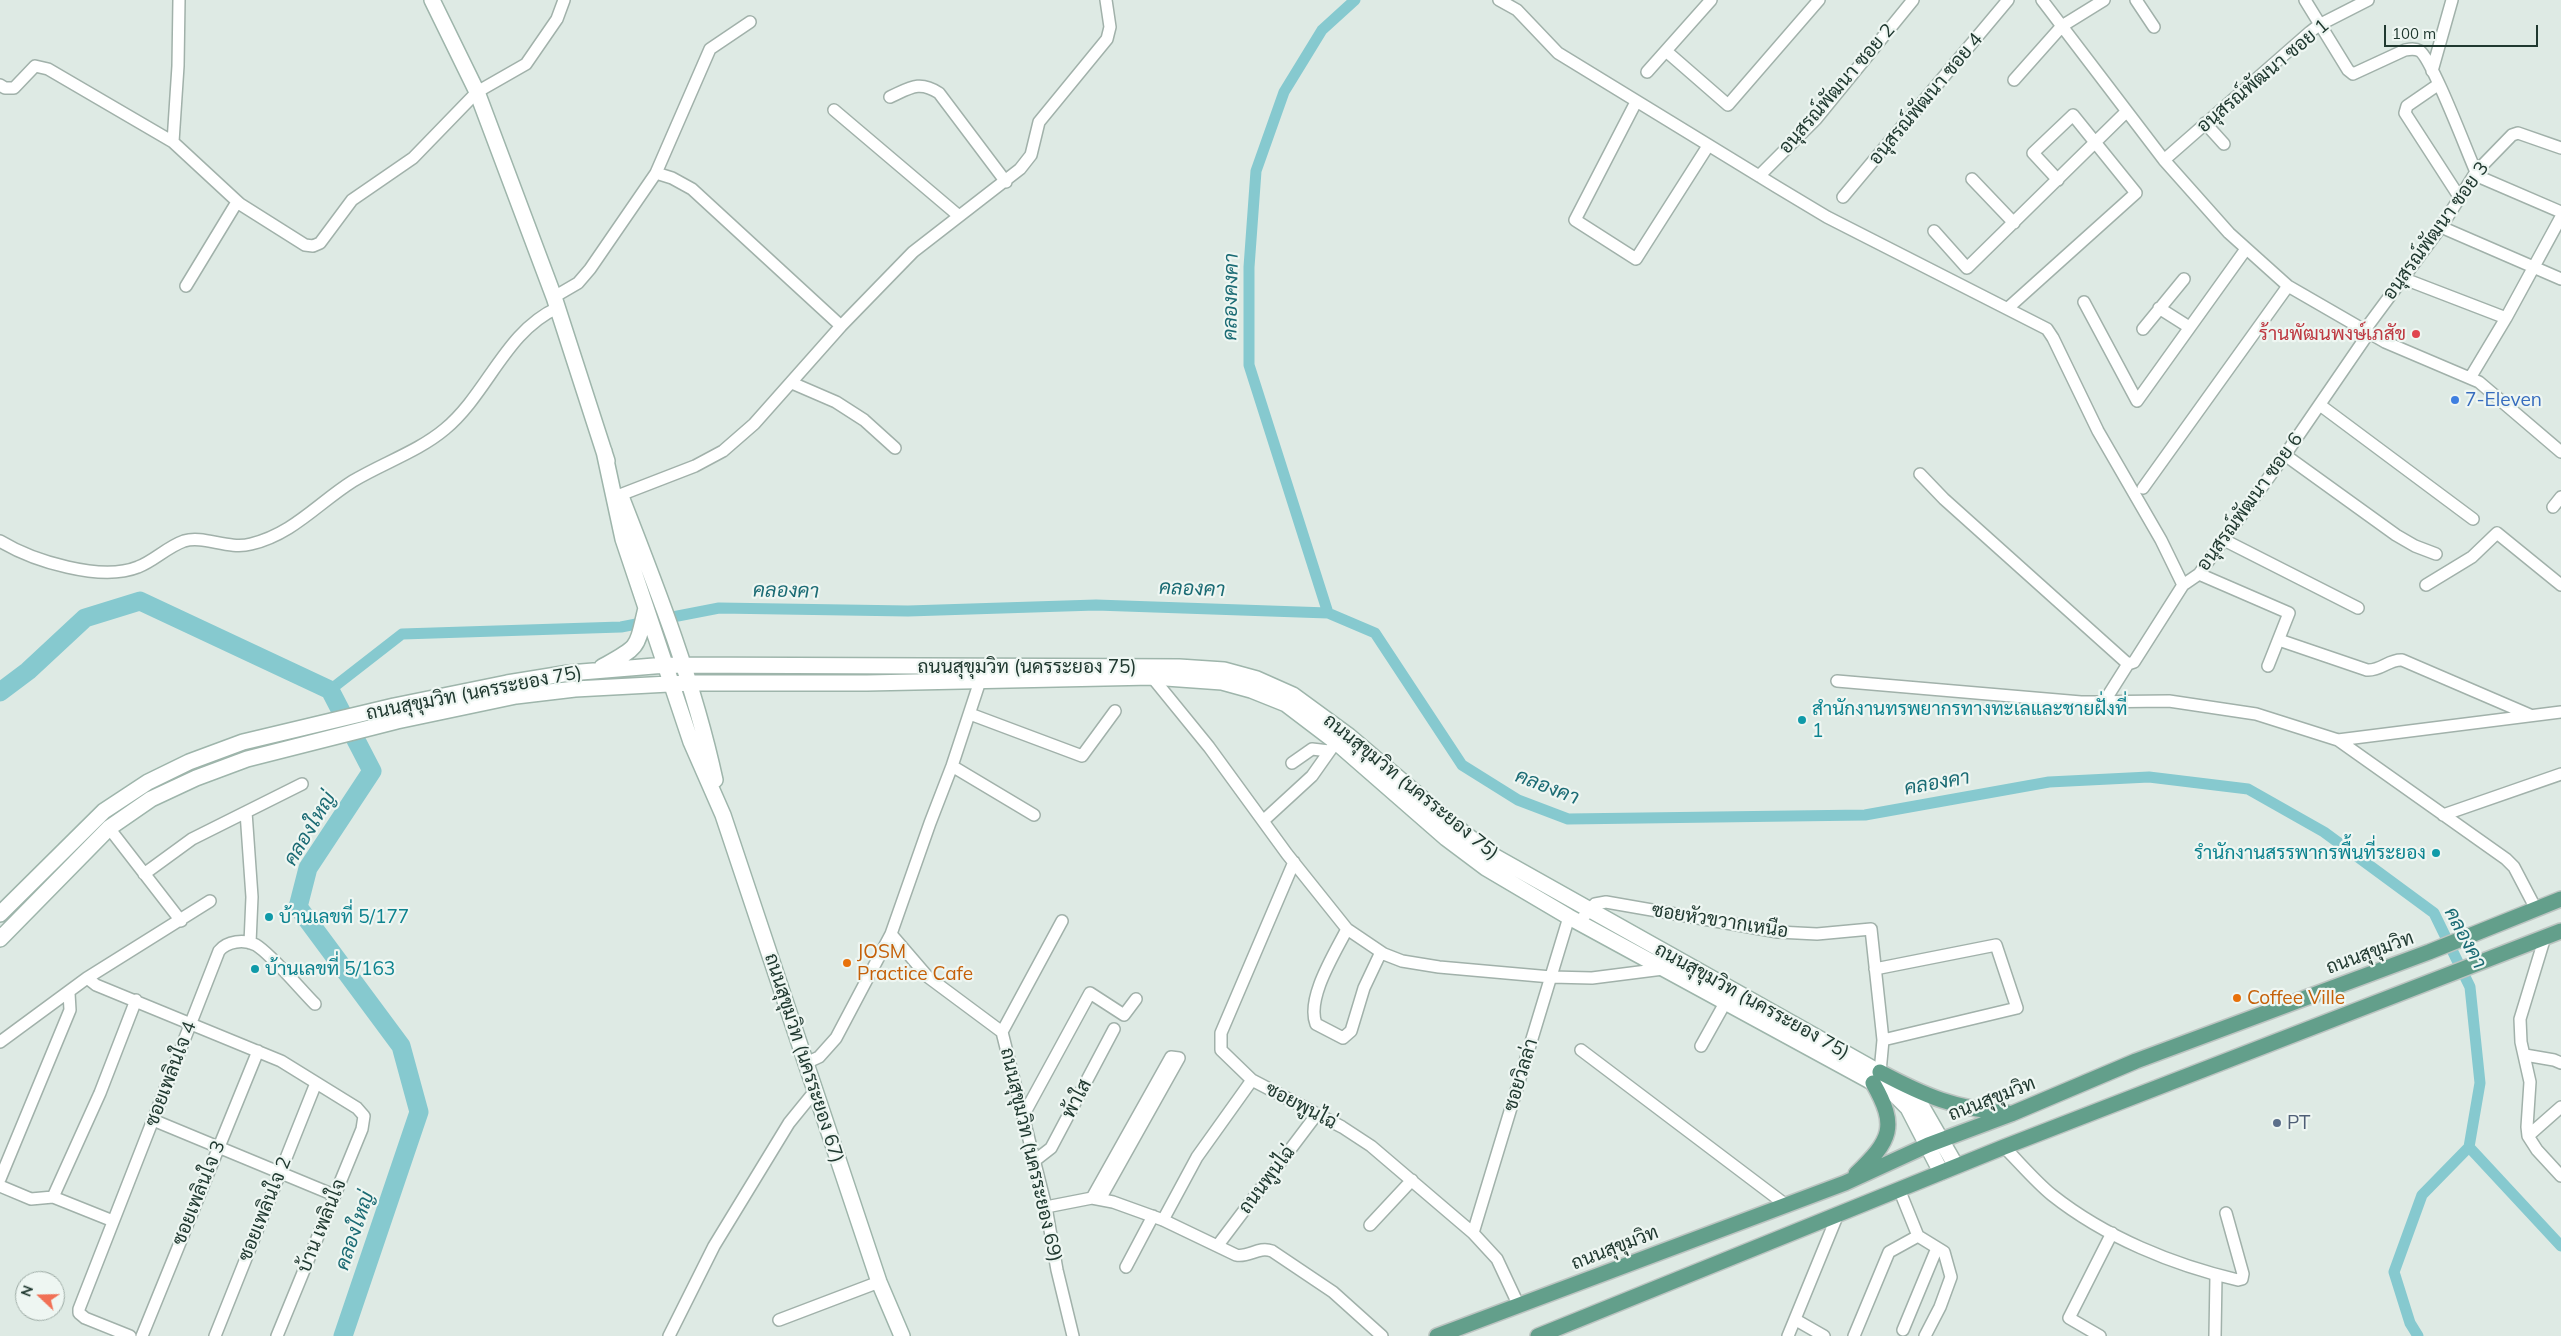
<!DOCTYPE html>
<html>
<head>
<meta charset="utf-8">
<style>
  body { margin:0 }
  #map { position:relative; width:2561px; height:1336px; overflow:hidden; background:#deeae4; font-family:Mulish,sans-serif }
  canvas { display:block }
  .north { position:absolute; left:15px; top:1271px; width:50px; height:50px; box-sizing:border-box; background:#eef6f2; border:1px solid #9caaa4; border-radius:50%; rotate:291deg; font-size:14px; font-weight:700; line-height:20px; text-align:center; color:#203930 }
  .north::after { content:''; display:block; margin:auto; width:18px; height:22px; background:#f17055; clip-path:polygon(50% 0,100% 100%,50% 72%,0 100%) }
  .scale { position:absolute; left:2384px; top:25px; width:154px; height:22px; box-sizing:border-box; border:2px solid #203930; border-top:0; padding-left:6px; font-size:15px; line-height:18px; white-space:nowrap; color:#203930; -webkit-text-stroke:4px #eef6f2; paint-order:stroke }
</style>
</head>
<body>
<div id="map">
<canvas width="2561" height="1336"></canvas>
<div class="north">N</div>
<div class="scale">100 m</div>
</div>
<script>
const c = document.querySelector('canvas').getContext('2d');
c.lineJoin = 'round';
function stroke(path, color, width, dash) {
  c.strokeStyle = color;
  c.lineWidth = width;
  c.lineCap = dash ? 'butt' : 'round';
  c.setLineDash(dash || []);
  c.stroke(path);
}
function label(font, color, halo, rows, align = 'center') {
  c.font = font + ' Mulish,Sarabun,sans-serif';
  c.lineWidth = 4.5;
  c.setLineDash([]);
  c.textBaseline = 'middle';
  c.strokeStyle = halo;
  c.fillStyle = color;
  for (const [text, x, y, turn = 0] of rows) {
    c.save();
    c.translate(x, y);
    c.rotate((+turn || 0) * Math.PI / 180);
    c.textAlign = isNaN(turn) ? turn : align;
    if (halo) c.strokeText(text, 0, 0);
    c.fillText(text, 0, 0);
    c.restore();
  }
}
stroke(new Path2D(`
  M1328 613 1249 365V267L1256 171 1284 92 1322 30 1355 0
  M330 690 402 634 621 627 719 608 908 611 1096 605 1328 613 1375 633 1462 765 1518 800 1568 819 1865 815 2049 782 2149 777 2248 789 2324 832 2434 913 2470 987 2480 1083 2469 1147 2561 1246
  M2418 1336 2410 1323 2394 1272 2422 1195 2469 1147`), '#86c9cf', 11);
stroke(new Path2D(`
  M0 692 28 671 85 618 140 601 330 690 372 771 308 868 298 907 401 1046 419 1112 343 1336`), '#86c9cf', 19);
const street = new Path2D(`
  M1499 0 1517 10 1558 53 1777 187 1827 217 2047 329 2053 338 2098 431 2161 540 2183 585
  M2042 0 2164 160 2229 233 2288 286 2385 342 2479 382 2561 452
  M2136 0 2154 27
  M2305 0 2348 70 2353 74 2405 50C2410 49 2415 48 2420 51 2433 61 2467 152 2476 172
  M1666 51 1728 105 1819 0
  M2432 71 2452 0
  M1647 72 1711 0
  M2014 80 2062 26 2104 0
  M2439 84 2407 106 2405 113 2460 198
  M0 85 5 88H14L35 66 48 69 173 142 240 204 305 245 313 246 320 243 352 200 413 158 477 92 526 64 557 19 564 0
  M890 97C910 88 919 80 939 93L1006 182
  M1636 102 1575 220 1636 259 1708 146
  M834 110 959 216
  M2205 123 2224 144
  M173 142 178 66 179 0
  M2164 160 2310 32 2319 25 2368 0
  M656 173 672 178 692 189 841 326
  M2475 175 2561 212
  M1759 176 1816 119 1913 0
  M1972 179 2014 223
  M1843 197 2008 0
  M2441 227 2561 279
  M1934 231 1967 268 2126 112
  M2402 278 2506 318
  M186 286 237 202
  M554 297 578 283 590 269 656 173 710 49 750 22
  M2084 302 2137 401 2246 249
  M2008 308 2136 193 2073 115 2033 153 2058 180
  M2159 308 2189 327
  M2143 329 2184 279
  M2364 331 2441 227 2476 172 2512 135 2518 133 2561 148
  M2470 378 2506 318 2561 217
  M792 383 836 402 864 420 895 448
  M2320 405 2473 519
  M2285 455 2396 535 2415 546 2436 554
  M1920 474 1944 499 2128 664
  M2143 488 2288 286
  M620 495 695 466 723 451 754 424 841 326 913 252 1020 169 1031 155 1039 122 1107 39 1110 27 1106 0
  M2553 507 2561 497
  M2224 540 2358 608
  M0 541C33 561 101 582 138 567 154 561 167 547 184 541 204 535 228 550 251 544 293 534 318 503 353 481 383 463 419 451 445 429 488 393 505 332 557 308
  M2199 574 2289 613 2268 666
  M2426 585 2472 557 2497 533 2561 585
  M2279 640 2367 670C2381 671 2389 659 2402 660L2530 715
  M2128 664 2134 662 2183 585 2199 574 2285 455 2368 334
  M1152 677 1209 747 1287 854 1347 929 1384 954 1402 961 1439 967 1551 977 1592 978 1663 969
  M1837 681 2081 702 2169 701 2256 714 2338 740 2506 859 2514 867 2536 909
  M2104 702 2128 664
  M970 714 1082 756 1115 711
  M2338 740 2561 712
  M1292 763 1312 749 1329 751
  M952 766 1034 815
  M246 812 252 897 250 943
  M2443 815 2561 774
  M1263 821 1312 776 1336 742
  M109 828 181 921
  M1294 862 1221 1033V1050L1252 1080 1342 1127 1371 1146 1473 1233 1497 1259 1519 1306
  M144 874 192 839 302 784
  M1579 922 1595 904 1606 902 1778 932 1817 934 1871 929 1883 1040 1880 1072
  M1347 929C1335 953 1306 998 1316 1024L1343 1038 1351 1031 1364 988 1381 952
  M891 934 928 977 1002 1032 1046 1207 1057 1270 1073 1336
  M2545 937 2520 1019 2521 1042 2530 1082 2527 1127 2528 1136 2537 1150 2561 1176
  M1875 969 1996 945 2017 1008 1883 1040
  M87 978 96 985 281 1061 357 1108 364 1116 362 1129 277 1336
  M1002 1032 1062 921
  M0 1042 87 978 210 901
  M1701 1046 1725 1003
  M1581 1050 1786 1205
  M2525 1055 2554 1060 2561 1063
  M806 1063 819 1057 836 1038 891 934 930 823 952 766 980 681
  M1023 1116 1090 993 1124 1015 1136 999
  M153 1120 334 1195
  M2528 1136 2561 1107
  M2004 1147C2020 1163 2035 1181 2052 1195 2105 1237 2173 1265 2238 1280L2242 1279 2243 1274 2226 1213
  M1033 1162 1051 1148 1114 1029
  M0 1179 70 1010 69 993
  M0 1186 31 1199 53 1197 113 1221
  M1899 1189 1918 1236 1944 1252 1951 1277 1940 1307 1925 1336
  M53 1197 100 1093 136 1000
  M1092 1198 1171 1057 1179 1058 1100 1199
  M1046 1207 1092 1198 1113 1202 1163 1220 1236 1255C1249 1258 1258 1246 1272 1251L1333 1292 1382 1336
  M1163 1220 1197 1157 1252 1080
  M1370 1225 1412 1180
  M1473 1233 1569 917
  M1218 1245 1317 1114
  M1126 1267 1153 1216
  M779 1320 879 1282
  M1796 1320 1824 1336
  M1903 1330 1937 1248
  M130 1336 85 1318 79 1313V1309L219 951C227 941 244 939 256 945 271 954 301 990 315 1004
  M142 1336 258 1051
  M215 1336 316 1083
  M669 1336 714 1246 789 1123 815 1091
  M1788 1336 1838 1214
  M1854 1336 1889 1252 1918 1236
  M2100 1336 2069 1318 2112 1233
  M2215 1336 2216 1276`);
const secondary = new Path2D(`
  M432 0 477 92 554 297 607 461
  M604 451 623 539 691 742 723 815 879 1282 902 1336
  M622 499C658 591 694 683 715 780
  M602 667C640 646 636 650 646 608
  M0 914 104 811 148 782 189 762 243 742 394 706 507 683 569 673 666 665 1179 667 1224 670 1257 679 1293 695 1349 736 1456 827 1494 856 1902 1085 1918 1100 1956 1166
  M0 939 109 828 151 799 196 778 247 759 397 721 516 696 575 689 688 683H867L1152 677 1222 682 1251 690 1286 704 1336 742 1446 838 1486 868 1569 917 1894 1094 1908 1108 1941 1172`);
const primary = new Path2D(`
  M1880 1072C1925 1096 1956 1109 2008 1113
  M1856 1174C1891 1140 1898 1127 1873 1083
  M1437 1336 1845 1183 1928 1145 2011 1114 2136 1061 2429 952 2561 899
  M1538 1336 2004 1147 2561 931`);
stroke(street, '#a1b1aa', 14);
stroke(secondary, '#9eb5ab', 18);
stroke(primary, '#bcc4c1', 18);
stroke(street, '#fff', 11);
stroke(secondary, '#fff', 15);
stroke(primary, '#639f8b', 15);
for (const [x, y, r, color] of [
  [2416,334,5,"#e0444e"],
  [2455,400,5,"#3f7fe0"],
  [1802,720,5,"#0f9aa8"],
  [2436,853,5,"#0f9aa8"],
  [269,917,5,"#0f9aa8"],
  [847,963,5,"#e8710a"],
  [255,969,5,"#0f9aa8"],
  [2237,998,5,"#e8710a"],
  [2277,1123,5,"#5c6f8a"]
]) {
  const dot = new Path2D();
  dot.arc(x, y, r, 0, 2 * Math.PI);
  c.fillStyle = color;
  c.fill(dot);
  stroke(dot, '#eef6f2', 2);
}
label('19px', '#203930', '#eef6f2', [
  ["อนุสรณ์พัฒนา ซอย 1",2263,76,-40],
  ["อนุสรณ์พัฒนา ซอย 2",1837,89,-49],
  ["อนุสรณ์พัฒนา ซอย 4",1926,99,-50],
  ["อนุสรณ์พัฒนา ซอย 3",2436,231,-54],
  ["อนุสรณ์พัฒนา ซอย 6",2250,502,-54],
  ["ถนนสุขุมวิท (นครระยอง 75)",1027,667],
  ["ถนนสุขุมวิท (นครระยอง 75)",474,693,-11],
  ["ถนนสุขุมวิท (นครระยอง 75)",1411,787,39],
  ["ซอยหัวขวากเหนือ",1720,921,9],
  ["ถนนสุขุมวิท",2370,953,-20],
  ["ถนนสุขุมวิท (นครระยอง 75)",1752,1001,29],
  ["ถนนสุขุมวิท (นครระยอง 67)",804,1058,72],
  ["ซอยเพลินใจ 4",171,1074,-69],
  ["ซอยวิลล่า",1521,1075,-73],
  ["พ้าใส",1077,1099,-62],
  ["ถนนสุขุมวิท",1992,1099,-21],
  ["ซอยพูนไฉ่",1301,1106,28],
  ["ถนนสุขุมวิท (นครระยอง 69)",1031,1155,77],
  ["ถนนพูนไฉ่",1267,1180,-53],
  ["ซอยเพลินใจ 3",199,1193,-68],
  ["ซอยเพลินใจ 2",265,1209,-68],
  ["บ้าน เพลินใจ",322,1226,-68],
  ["ถนนสุขุมวิท",1615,1248,-21]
]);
label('19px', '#be3a42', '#eef6f2', [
  ["ร้านพัฒนพงษ์เภสัข",2406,334]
], 'right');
label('19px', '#366cbe', '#eef6f2', [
  ["7-Eleven",2465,400]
], 'left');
label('19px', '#0d838f', '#eef6f2', [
  ["สำนักงานทรพยากรทางทะเลและชายฝั่งที่",1812,709],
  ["1",1812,731],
  ["รำนักงานสรรพากรพื้นที่ระยอง",2426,853,"right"],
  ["บ้านเลขที่ 5/177",279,917],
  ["บ้านเลขที่ 5/163",265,969]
], 'left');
label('19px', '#c56008', '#eef6f2', [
  ["JOSM",857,952],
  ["Practice Cafe",857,974],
  ["Coffee Ville",2247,998]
], 'left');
label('19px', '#4e5e75', '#eef6f2', [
  ["PT",2287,1123]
], 'left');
label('italic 20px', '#1b6b74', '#eef6f2', [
  ["คลองคงคา",1231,297,-89],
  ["คลองคา",1192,589,2],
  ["คลองคา",786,591,1],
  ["คลองคา",1937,783,-10],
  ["คลองคา",1547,787,21],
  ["คลองใหญ่",310,829,-59],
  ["คลองคา",2465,938,62],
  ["คลองใหญ่",355,1231,-71]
]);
</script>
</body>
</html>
